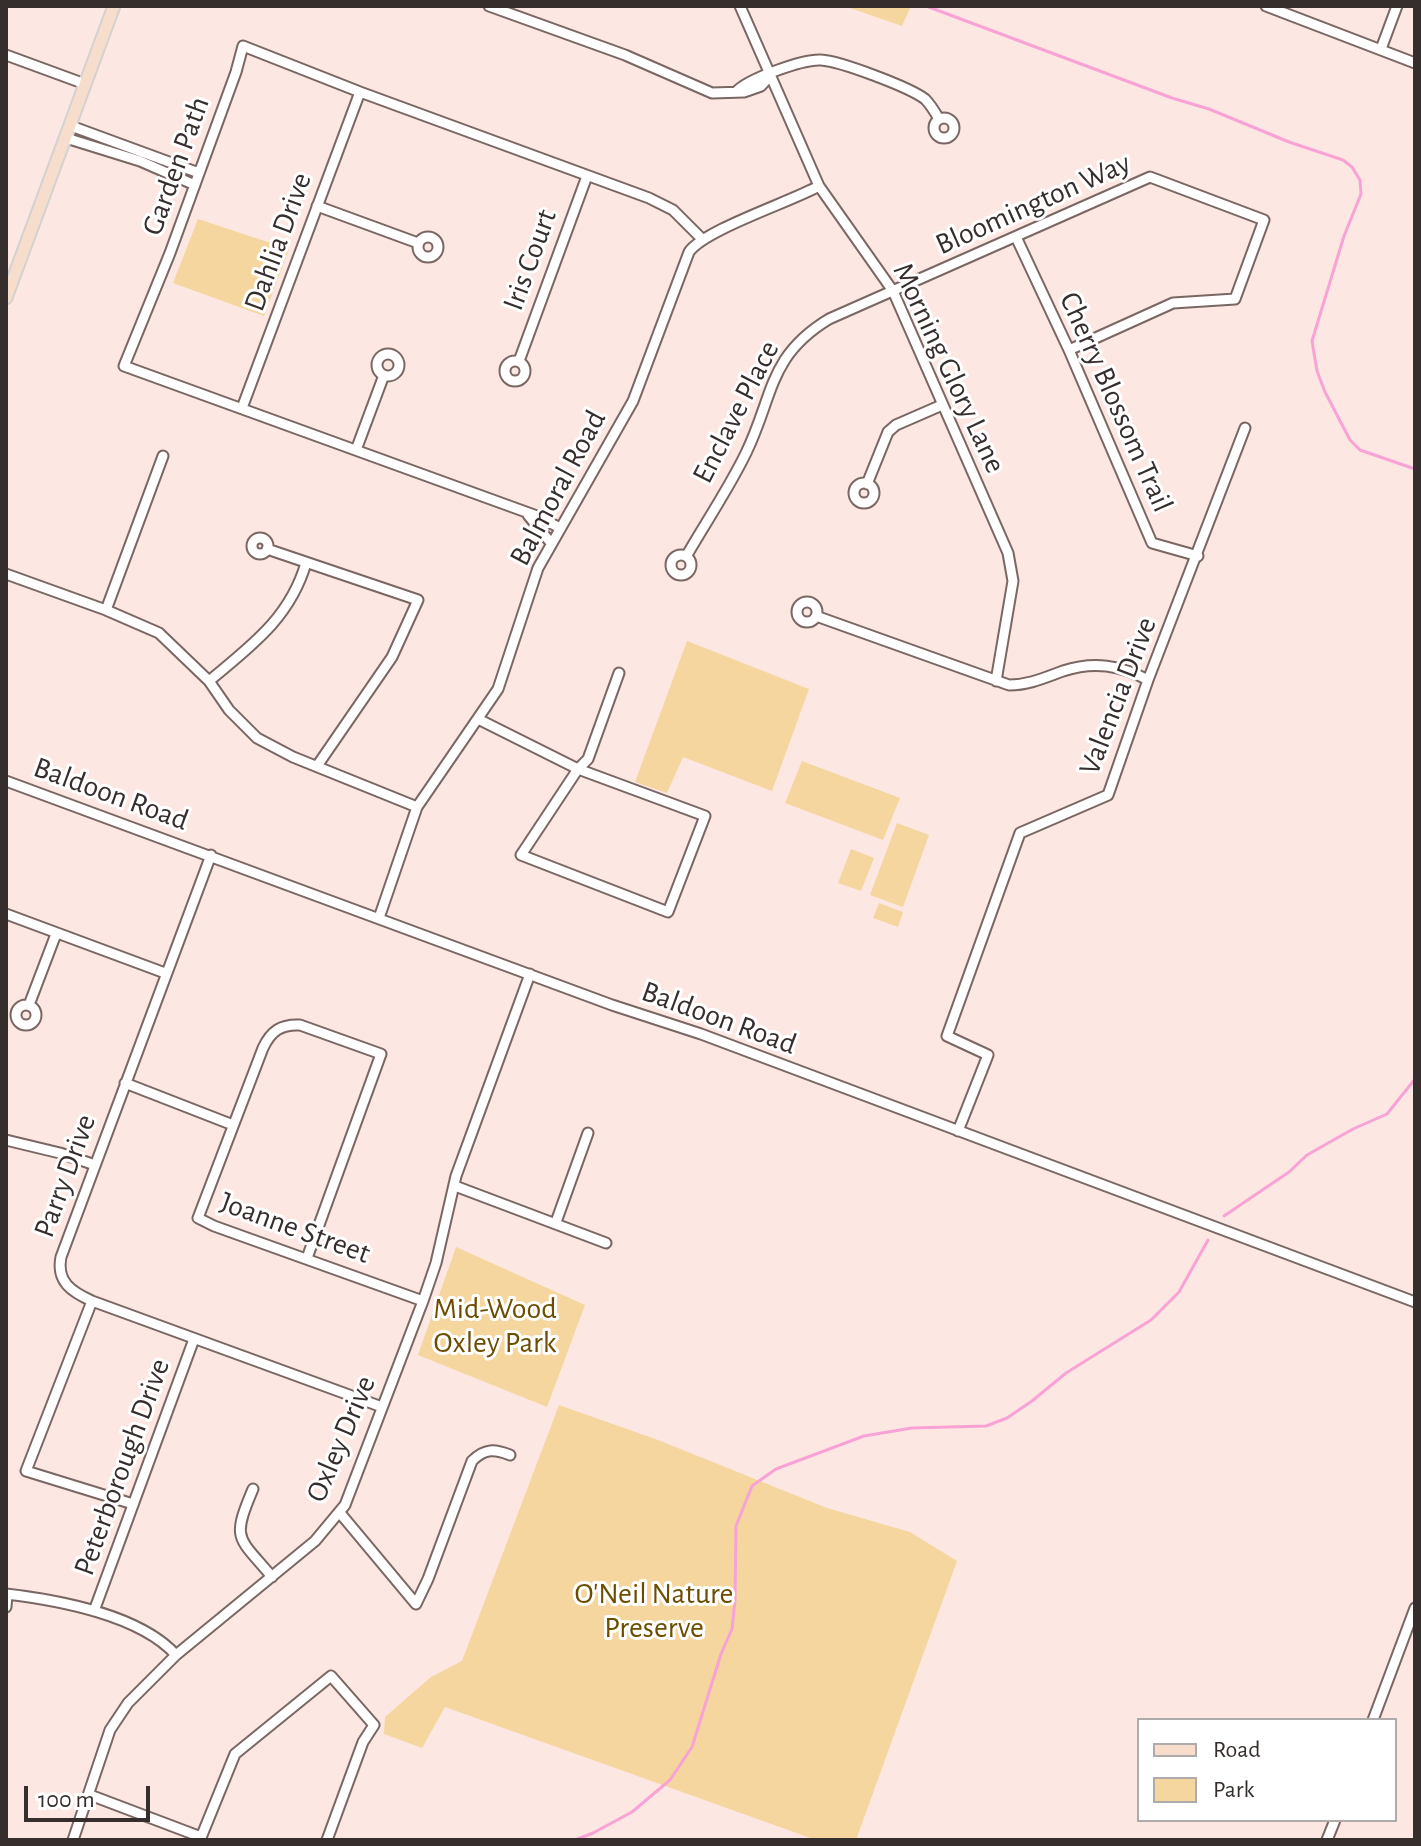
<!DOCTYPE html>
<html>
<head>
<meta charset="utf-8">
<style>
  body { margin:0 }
  #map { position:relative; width:1421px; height:1846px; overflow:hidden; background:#fde7e2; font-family:"Alegreya Sans",sans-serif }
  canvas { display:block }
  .frame { position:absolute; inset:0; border:8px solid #362e2c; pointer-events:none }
  .legend { position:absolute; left:1137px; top:1718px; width:260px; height:104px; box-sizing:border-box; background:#fff; border:2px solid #afabab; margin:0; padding:10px 14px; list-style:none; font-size:24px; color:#362e2c }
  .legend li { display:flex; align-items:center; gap:16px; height:40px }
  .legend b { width:40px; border:2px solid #afabab }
  .scale { position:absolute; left:24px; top:1786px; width:126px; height:36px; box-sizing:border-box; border:4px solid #362e2c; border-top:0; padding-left:10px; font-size:24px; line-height:28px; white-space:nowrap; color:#362e2c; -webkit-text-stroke:6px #fff; paint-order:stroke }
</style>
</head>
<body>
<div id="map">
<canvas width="1421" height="1846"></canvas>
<div class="frame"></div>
<ul class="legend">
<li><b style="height:10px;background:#f7ddcb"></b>Road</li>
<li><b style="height:22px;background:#f5d69e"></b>Park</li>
</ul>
<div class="scale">100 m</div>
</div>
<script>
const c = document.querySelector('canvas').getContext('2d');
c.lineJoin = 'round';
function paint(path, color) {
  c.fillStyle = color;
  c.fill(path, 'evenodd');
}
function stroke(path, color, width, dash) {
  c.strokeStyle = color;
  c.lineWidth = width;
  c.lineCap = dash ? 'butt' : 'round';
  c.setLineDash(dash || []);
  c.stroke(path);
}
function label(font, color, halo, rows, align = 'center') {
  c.font = font + ' "Alegreya Sans",sans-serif';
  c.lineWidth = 6;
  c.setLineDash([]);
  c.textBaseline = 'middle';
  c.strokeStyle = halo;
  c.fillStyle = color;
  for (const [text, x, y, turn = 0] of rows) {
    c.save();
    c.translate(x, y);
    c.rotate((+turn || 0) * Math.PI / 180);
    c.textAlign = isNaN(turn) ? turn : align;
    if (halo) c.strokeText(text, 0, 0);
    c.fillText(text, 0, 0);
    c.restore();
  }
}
paint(new Path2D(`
  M844 6H911L902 26Z
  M198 219 289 249 264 316 173 283Z
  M687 641 809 689 772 791 683 757 667 793 635 782Z
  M802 761 900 798 883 840 785 803Z
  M897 823 929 835 903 907 870 895Z
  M851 849 874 858 861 891 838 883Z
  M879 903 903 912 898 927 873 918Z
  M456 1247 585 1305 547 1407 418 1355Z
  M559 1405 658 1440 827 1508 910 1532 957 1561 856 1840H816L445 1707 422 1748 384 1734 385 1717 431 1677 462 1661Z`), '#f5d69e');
stroke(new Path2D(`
  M926 6 1172 98 1209 109 1289 142 1343 160 1352 167 1360 180 1361 194 1344 236 1312 341 1317 371 1325 392 1350 440 1360 450 1415 469
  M1224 1216 1289 1172 1307 1155 1353 1129 1387 1114 1415 1079
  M575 1840 593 1833 632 1812 670 1780 692 1747 721 1654 732 1629 735 1600 736 1526 752 1486 776 1469 864 1436 912 1428 986 1426 1007 1418 1032 1401 1066 1373 1151 1320 1179 1292 1208 1240`), '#f9a2d6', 3);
const minor = new Path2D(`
  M489 6 625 55 712 93 744 92 761 86 771 75
  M740 6 819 186 893 291 1008 553 1013 581 996 681
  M1266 6 1415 63
  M1381 49 1397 6
  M6 55 85 84
  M736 92C747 79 803 59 821 60 840 61 909 87 925 99 931 105 935 112 939 119
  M934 128a10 10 0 1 1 20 0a10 10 0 1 1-20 0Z
  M71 126 199 173
  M66 138 140 161 195 185
  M317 206 418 243
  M418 247a10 10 0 1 1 20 0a10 10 0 1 1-20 0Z
  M1016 237 1069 350 1152 543 1198 556
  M377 365a11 11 0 1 1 22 0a11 11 0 1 1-22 0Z
  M505 371a10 10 0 1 1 20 0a10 10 0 1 1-20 0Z
  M519 361 587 176
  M242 408 360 92
  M356 450 384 375
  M854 493a10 10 0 1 1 20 0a10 10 0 1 1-20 0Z
  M867 484 888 432 896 425 942 405
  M528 515 551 543
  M560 528 537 516 124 366 170 253 236 72 243 46 360 92 649 198 673 210 702 239
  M252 546a8 8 0 1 1 16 0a8 8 0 1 1-16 0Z
  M267 549 418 600 392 657 317 766
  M671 565a10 10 0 1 1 20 0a10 10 0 1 1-20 0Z
  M687 555C706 522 729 488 746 453 774 395 768 356 829 319L1150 177 1264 220 1235 299 1173 303 1069 350
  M6 574 106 610 159 633 209 681 229 710 257 738 293 757 417 807
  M797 612a10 10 0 1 1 20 0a10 10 0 1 1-20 0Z
  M106 610 163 456
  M816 616 1009 685C1029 685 1044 678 1063 671 1094 661 1120 665 1148 680
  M209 681C251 646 290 618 306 563
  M478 719 578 769 705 816 668 912 521 855 578 769 588 759 619 673
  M6 781 612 1005 701 1034 1415 1302
  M211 855 61 1257C56 1282 72 1292 92 1301L382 1407
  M6 914 165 973
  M379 918 417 807 498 689 538 568 633 401 689 252C704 230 790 202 819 186
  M16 1015a10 10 0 1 1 20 0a10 10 0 1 1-20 0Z
  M29 1005 56 934
  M125 1083 233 1125
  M958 1131 988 1055 947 1036 1020 833 1108 795 1148 680 1245 428
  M6 1140 60 1153 95 1165
  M455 1186 606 1243
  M556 1222 588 1133
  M307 1258 381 1054 300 1025C281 1024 271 1031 263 1048L198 1218 214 1226 423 1301
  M92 1301 26 1471 133 1504
  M253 1489C231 1541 238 1536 272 1577
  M340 1513 416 1604 428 1579 472 1461C485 1448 495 1449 510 1455
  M6 1594C58 1600 140 1615 176 1655
  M6 1607 7 1595
  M94 1611 194 1339
  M1373 1720 1415 1608
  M90 1795 201 1837
  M73 1840 110 1730 128 1703 176 1655 315 1541 345 1505 423 1301 436 1263 456 1176 530 974
  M200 1840 235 1754 331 1676 374 1725 363 1742 327 1840
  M1327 1840 1335 1820`);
const major = new Path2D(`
  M6 298 114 6`);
stroke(minor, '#7a6763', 13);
stroke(major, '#d3d1d1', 15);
stroke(minor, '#fff', 9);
stroke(major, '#f7ddcb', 11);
label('30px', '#362e2c', '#fff', [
  ["Garden Path",176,166,-70],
  ["Bloomington Way",1033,204,-24],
  ["Dahlia Drive",278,242,-70],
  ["Iris Court",530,260,-70],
  ["Morning Glory Lane",949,368,65],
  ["Cherry Blossom Trail",1116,402,66],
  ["Enclave Place",736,412,-63],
  ["Balmoral Road",558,488,-62],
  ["Valencia Drive",1118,696,-69],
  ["Baldoon Road",111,794,20],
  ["Baldoon Road",719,1018,20],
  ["Parry Drive",65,1176,-70],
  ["Joanne Street",295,1228,20],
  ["Oxley Drive",341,1439,-67],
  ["Peterborough Drive",122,1467,-70]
]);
label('30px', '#6c4d00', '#fff', [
  ["Mid-Wood",495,1309],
  ["Oxley Park",495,1343],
  ["O'Neil Nature",654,1594],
  ["Preserve",654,1628]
]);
</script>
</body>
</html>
